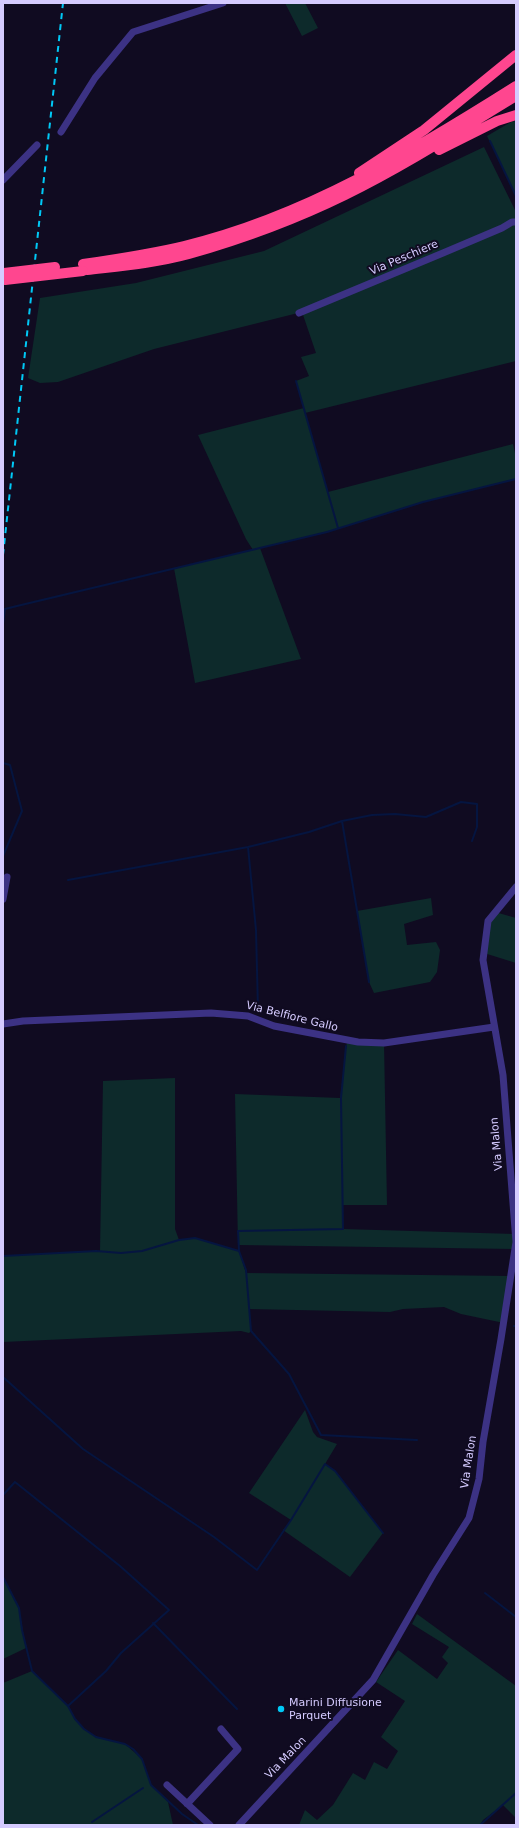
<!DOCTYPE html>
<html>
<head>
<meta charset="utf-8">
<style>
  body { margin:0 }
  #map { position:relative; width:519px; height:1828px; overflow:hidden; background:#100b21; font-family:"DejaVu Sans",sans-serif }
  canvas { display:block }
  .frame { position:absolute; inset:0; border:4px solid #d5cbff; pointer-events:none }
</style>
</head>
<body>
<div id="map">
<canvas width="519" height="1828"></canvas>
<div class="frame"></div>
</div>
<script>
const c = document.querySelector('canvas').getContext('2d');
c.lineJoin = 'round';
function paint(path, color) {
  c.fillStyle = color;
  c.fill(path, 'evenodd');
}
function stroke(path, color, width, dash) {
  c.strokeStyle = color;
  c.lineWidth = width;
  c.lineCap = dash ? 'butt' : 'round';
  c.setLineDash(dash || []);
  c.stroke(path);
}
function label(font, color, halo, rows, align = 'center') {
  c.font = font + ' "DejaVu Sans",sans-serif';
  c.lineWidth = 4;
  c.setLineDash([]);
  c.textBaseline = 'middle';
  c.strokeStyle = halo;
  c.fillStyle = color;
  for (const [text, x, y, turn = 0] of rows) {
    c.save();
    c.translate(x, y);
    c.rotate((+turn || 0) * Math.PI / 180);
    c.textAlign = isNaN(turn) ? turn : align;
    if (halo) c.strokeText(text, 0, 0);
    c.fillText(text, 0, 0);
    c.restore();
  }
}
paint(new Path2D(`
  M285 3H305L318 28 302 36Z
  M516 121V196L487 136 511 122Z
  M484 147 516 212V361L305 413 328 492 513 444 516 458V479L423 502 338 529 260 548 301 659 195 683 174 568 253 550 246 539 198 435 304 408 296 381 309 376 301 357 316 353 302 312 154 349 58 382 40 383 28 378 40 298 136 283 264 251Z
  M431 898 433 915 404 924 407 945 436 942 440 950 437 972 430 982 374 993 369 982 357 911Z
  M495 912 516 918V963L484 953 488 921Z
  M347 1041 384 1043 387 1205H343V1229L515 1234V1249L238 1245 235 1094 340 1098Z
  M175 1078V1229L179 1240 195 1238 239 1251 246 1273 511 1276 504 1323 461 1314 444 1307 403 1309 390 1312 249 1309 251 1331 249 1333 241 1331 3 1342V1256L100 1251 103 1081Z
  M305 1410 313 1432 317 1437 337 1444 325 1464 335 1471 383 1533 350 1577 283 1530 291 1520 249 1493Z
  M3 1577 19 1608 26 1648 3 1659Z
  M417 1614 516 1686V1818L503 1805 483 1820 480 1825H299L305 1810 317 1820 333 1805 353 1773 365 1780 374 1762 387 1769 398 1751 381 1737 405 1701 376 1682 398 1650 437 1679 448 1663 442 1657 449 1647 412 1624Z
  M32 1671 68 1706 75 1719 84 1729 96 1737 125 1744 142 1759 151 1785 168 1802 173 1825H3V1683Z`), '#0d2a2b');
stroke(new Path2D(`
  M490 141 516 196
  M296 381 338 528
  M3 624 5 609 17 606 327 532 423 502 516 479
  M3 763 10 765 22 811 3 856
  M342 821 369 982
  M248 847 256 930 258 1010
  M68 880 248 847 309 832 342 821 372 815 395 814 426 817 461 802 477 804V827L472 841
  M239 1251 238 1231 343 1229 341 1098 346 1046
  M3 1256 96 1251 121 1253 142 1251 179 1240 195 1238 239 1251 246 1270 251 1331 289 1374 321 1435 417 1440
  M514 1326H516
  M3 1377 83 1449 214 1537 257 1570 291 1520 325 1464 335 1471 383 1533
  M3 1495 15 1482 120 1566 169 1610 121 1653 106 1671 68 1706
  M3 1577 19 1608 22 1630 32 1671 68 1706 75 1719 84 1729 96 1737 125 1744 133 1749 142 1759 151 1785 182 1814 198 1825
  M485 1593 516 1617
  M153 1623 237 1709
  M92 1822 143 1788
  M480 1825 516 1793`), '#051540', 2);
stroke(new Path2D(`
  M61 132 95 78 133 32 223 3
  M3 180 37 145
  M299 313 443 253 502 228 512 222H516
  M3 899 7 877
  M3 1024 23 1021 211 1013 248 1016 274 1026 358 1042 384 1043 494 1027
  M167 1785 210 1825
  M187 1804 238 1749 221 1729
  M239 1825 373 1680 433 1575 469 1518 479 1479 483 1442 501 1339 516 1242 503 1075 483 960 488 921 516 887`), '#3c3284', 7);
stroke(new Path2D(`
  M439 150 497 121 516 115
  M359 173 424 130 516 55
  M83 264C117 259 151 254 184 246 305 217 413 151 516 86
  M87 270C121 266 156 263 189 254 242 239 296 219 345 195 404 166 460 130 516 96`), '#ff468f', 10);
stroke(new Path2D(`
  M3 555 63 3`), '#00c9f6', 2, [6, 5]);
stroke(new Path2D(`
  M4 273 55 267
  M5 280 83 271`), '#ff468f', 10);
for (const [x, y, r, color] of [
  [281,1709,4,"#00c9f6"]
]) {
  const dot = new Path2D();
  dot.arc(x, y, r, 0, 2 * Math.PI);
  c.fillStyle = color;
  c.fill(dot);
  stroke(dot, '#100b21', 1.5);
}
label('11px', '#d5cbff', '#100b21', [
  ["Via Peschiere",404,258,-23],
  ["Via Belfiore Gallo",292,1017,14],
  ["Via Malon",497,1144,-95],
  ["Via Malon",469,1462,-81],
  ["Via Malon",286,1758,-46]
]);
label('11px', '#d5cbff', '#100b21', [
  ["Marini Diffusione",289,1703],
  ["Parquet",289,1716]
], 'left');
</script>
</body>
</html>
